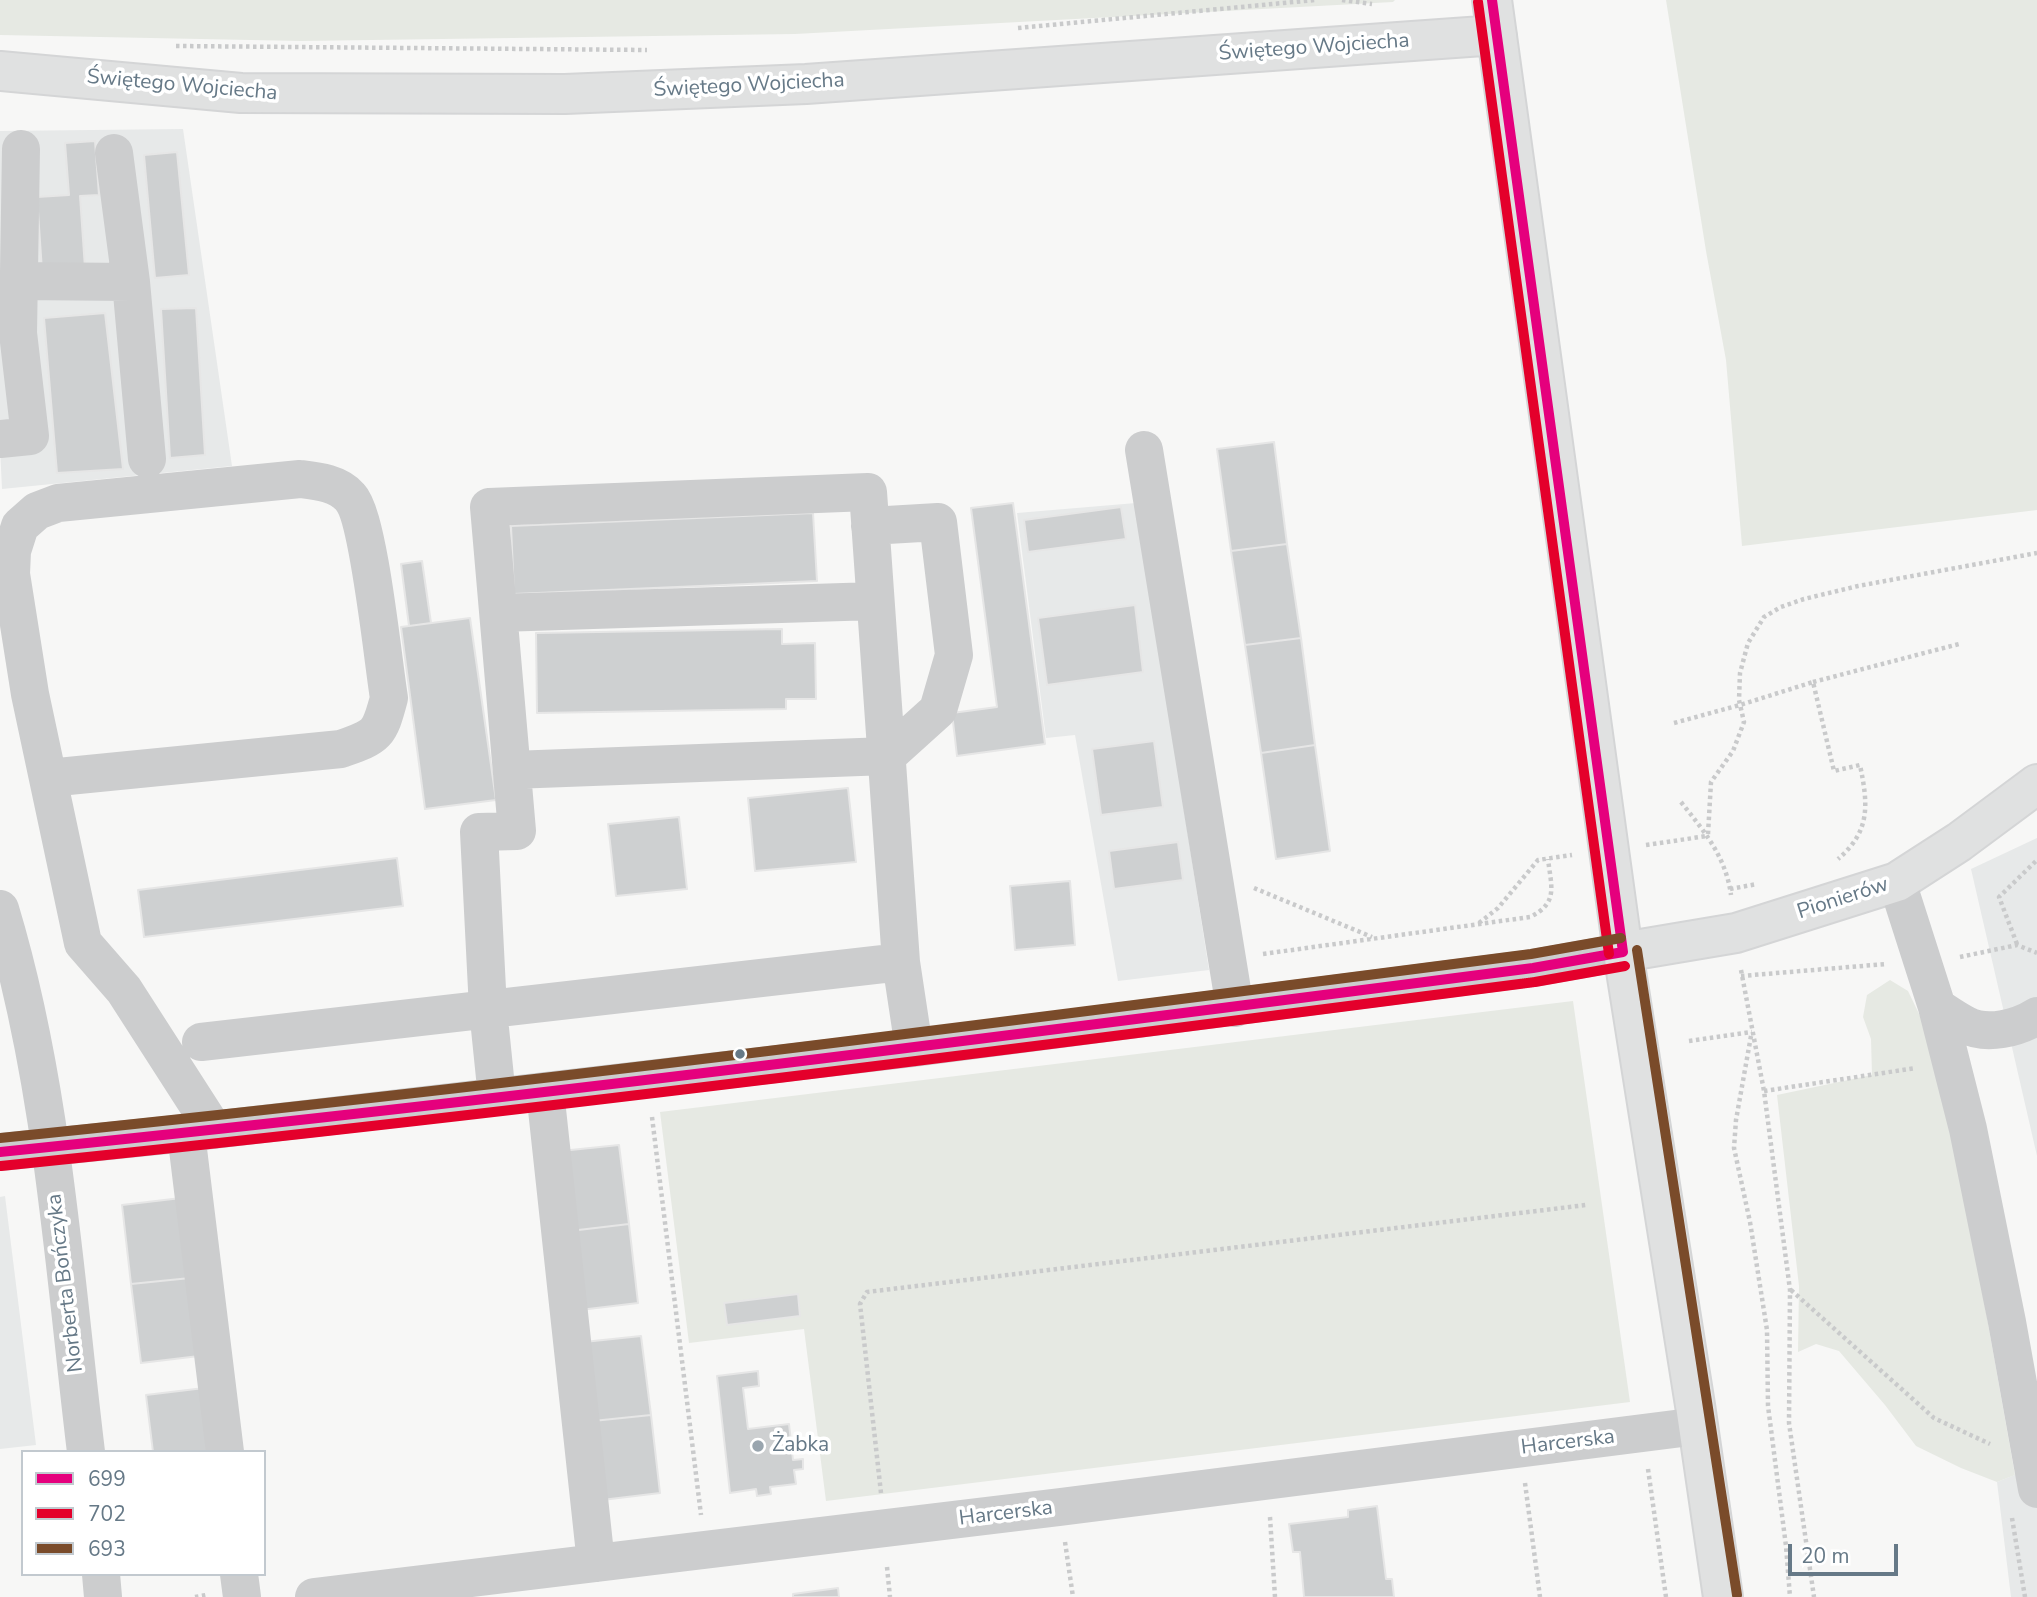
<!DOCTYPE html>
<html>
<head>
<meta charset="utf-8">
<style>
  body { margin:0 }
  #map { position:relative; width:2037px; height:1597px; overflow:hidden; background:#f7f7f6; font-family:"Nunito Sans",sans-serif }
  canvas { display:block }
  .legend { position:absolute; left:21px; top:1450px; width:245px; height:126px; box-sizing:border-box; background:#fff; border:2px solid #c2c9cf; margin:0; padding:9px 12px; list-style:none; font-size:21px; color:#667987 }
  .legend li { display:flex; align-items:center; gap:14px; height:35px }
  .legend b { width:35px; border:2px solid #c2c9cf }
  .scale { position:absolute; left:1788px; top:1544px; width:110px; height:32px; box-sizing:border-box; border:4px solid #667987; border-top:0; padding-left:9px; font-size:21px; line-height:24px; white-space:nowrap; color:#667987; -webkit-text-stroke:5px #fff; paint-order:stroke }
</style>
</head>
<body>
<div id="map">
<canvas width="2037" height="1597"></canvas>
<ul class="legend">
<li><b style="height:9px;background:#e5007d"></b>699</li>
<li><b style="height:9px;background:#e4002b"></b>702</li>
<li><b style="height:9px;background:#7a4b2a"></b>693</li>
</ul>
<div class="scale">20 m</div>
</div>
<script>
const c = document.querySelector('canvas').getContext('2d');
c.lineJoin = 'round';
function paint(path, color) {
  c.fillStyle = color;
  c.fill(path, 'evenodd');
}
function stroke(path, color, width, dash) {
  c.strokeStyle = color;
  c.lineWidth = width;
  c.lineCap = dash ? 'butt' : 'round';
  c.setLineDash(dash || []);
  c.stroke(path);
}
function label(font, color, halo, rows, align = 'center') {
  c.font = font + ' "Nunito Sans",sans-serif';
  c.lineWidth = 7;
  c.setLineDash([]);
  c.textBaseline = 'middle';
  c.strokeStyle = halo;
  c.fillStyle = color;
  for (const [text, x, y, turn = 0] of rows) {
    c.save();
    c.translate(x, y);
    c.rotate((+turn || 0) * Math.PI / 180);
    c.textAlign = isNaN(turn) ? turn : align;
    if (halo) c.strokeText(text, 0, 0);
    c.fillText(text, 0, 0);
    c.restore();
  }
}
paint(new Path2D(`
  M183 129 232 466 2 489 0 447V131Z
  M1136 503 1209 970 1118 981 1075 735 1046 738 1017 513Z
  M2037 838V1156L1971 869Z
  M5 1196 36 1445 0 1449V1197Z
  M2037 1466V1597H2011L1997 1482Z`), '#e7e9e9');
paint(new Path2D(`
  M0 0H1395L1393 2 795 34 301 41 0 35Z
  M1666 0H2037V510L1742 546 1726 360 1706 251Z
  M1890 980 1908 991 1935 1047 1950 1110 2015 1475 1997 1482 1961 1468 1916 1446 1885 1405 1839 1351 1816 1344 1798 1352 1799 1286 1777 1095 1872 1075 1871 1039 1863 1017 1867 995Z
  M1573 1001 1630 1402 826 1501 804 1329 689 1343 660 1112Z`), '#e6e9e3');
const building = new Path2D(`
  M95 141 99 195 80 196 85 268 42 271 37 197 69 195 65 143Z
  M177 152 189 275 155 278 144 155Z
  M196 308 205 455 170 458 161 309Z
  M105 313 123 469 57 473 44 318Z
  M1274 442 1287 544 1231 551 1217 449Z
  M1013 503 1045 744 957 756 952 713 997 707 971 508Z
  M1121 507 1126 539 1028 552 1024 520Z
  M813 513 817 581 514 594 511 526Z
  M1287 544 1301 638 1245 645 1231 551Z
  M422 561 431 623 409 626 401 564Z
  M1135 605 1143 672 1047 685 1038 618Z
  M470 618 496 800 425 809 401 627Z
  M782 629V644L815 643 816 699H786V709L537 713 536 633Z
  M1301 638 1315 745 1261 753 1245 645Z
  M1154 741 1163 807 1101 815 1092 749Z
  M1315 745 1330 851 1276 859 1261 753Z
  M848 788 856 862 755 871 748 798Z
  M679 817 687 889 616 896 608 824Z
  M1178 842 1183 880 1114 889 1109 851Z
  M397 858 403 906 144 937 138 890Z
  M1070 881 1075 945 1015 950 1010 886Z
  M619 1145 629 1224 570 1231 561 1151Z
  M181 1198 190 1278 131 1284 122 1205Z
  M629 1224 638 1303 580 1310 570 1231Z
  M190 1278 199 1356 141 1363 131 1284Z
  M798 1294 800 1316 727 1325 724 1303Z
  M641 1336 651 1415 593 1421 584 1342Z
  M758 1371 759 1386 743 1388 748 1429 789 1424 793 1460 803 1459V1469L794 1470 796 1484 770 1487 771 1494 757 1496 756 1489 730 1493 717 1376Z
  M204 1388 211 1452H153L146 1395Z
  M651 1415 660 1493 602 1500 593 1421Z
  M1377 1506 1386 1579H1392L1394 1597H1304L1300 1552H1293L1289 1524 1348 1517V1510Z
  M838 1588 839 1597H793V1594Z`);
paint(building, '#ced0d1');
stroke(building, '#e6e6e6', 2);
const major = new Path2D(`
  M1492 0 1623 952 1695 1405 1723 1597
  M0 71 241 93 565 94 806 84 1497 35
  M1623 952 1736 933 1897 882 1959 842 2037 784`);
stroke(major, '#d4d5d6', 42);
stroke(new Path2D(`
  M1342 0 1372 4
  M1018 28 1315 0
  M176 46 647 50
  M1813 682 1959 644
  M1674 723 1740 705 1813 682 1834 771 1860 765C1868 804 1871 831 1838 859
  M1681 802C1704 831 1726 857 1731 895
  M1708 834 1711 782 1733 751 1744 722 1739 700 1740 673 1748 643 1764 617 1781 607 1804 599 1858 586 2037 553
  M1646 845 1707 836
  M1254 888 1372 937
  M1730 889 1757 884
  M1479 923 1498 908 1538 860 1572 855
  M2017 944 1999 897 2037 860
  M1263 954 1530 917C1559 903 1551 886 1548 859
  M1960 957 2017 945 2037 953
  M1741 970 1764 1091 1790 1290 1789 1423 1814 1597
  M1741 976 1886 964
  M1751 1036 1736 1120 1734 1148 1750 1222 1767 1330 1768 1406 1786 1546 1790 1597
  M1689 1041 1752 1032
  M1764 1091 1916 1068
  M652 1117 701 1515
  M1791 1290 1934 1418 1990 1444
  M1648 1469 1666 1597
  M1525 1483 1540 1597
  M881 1493 860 1304 867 1292 1586 1205
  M1270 1517 1275 1597
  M2012 1518 2025 1597
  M1065 1542 1073 1597
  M887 1567 890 1597
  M195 1597 206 1595`), '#c9cacb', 4.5, [3.5, 3.5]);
stroke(new Path2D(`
  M114 153 131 282
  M19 281 131 282 147 459
  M0 439 30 436 18 333 21 149
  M1144 450 1235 1008
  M499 613 875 601
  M512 770 887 756 938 710 954 655 938 522 870 526
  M48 778 341 749C377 736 379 736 389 698 383 662 369 517 350 497 338 483 317 481 300 479L58 503 37 511 20 526 12 551 11 574 30 694 83 943 124 990 214 1130
  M1897 882 1937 1007 1968 1129 2007 1322 2037 1489
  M0 909C53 1084 64 1271 86 1452
  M1937 1007C1946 1013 1956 1020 1966 1025 1987 1036 2018 1028 2037 1016
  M201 1042 901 962 914 1048
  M545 1091 596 1563
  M497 1097 488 1009 479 832 517 831 489 507 868 492 901 962
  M186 1133 225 1452
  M0 1152 186 1133 914 1048 1533 968 1623 952
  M101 1574 103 1597
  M239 1574 242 1597
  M314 1597 1060 1507 1698 1426`), '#cccdce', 38);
stroke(major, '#e0e1e1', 38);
stroke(new Path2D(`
  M1492 0 1623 952
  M0 1152C512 1100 1023 1034 1533 968L1623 952`), '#e5007d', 10);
stroke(new Path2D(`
  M1478 2 1609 954
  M1 1166C514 1114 1024 1048 1535 982L1625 966`), '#e4002b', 10);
stroke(new Path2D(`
  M1637 950 1737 1595
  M0 1138C511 1086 1021 1020 1531 954L1621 938`), '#7a4b2a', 10);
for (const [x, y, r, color] of [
  [740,1054,6,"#667987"],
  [758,1446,7,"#99a5ae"]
]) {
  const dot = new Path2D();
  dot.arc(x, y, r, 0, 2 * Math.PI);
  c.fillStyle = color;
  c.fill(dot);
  stroke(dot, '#fff', 2.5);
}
label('21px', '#667987', '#fff', [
  ["Świętego Wojciecha",1314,48,-4],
  ["Świętego Wojciecha",182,86,5],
  ["Świętego Wojciecha",749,86,-3],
  ["Pionierów",1843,899,-18],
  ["Norberta Bończyka",66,1283,-97],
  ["Harcerska",1568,1443,-7],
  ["Harcerska",1006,1514,-7]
]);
label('21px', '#667987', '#fff', [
  ["Żabka",772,1446]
], 'left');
</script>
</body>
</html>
